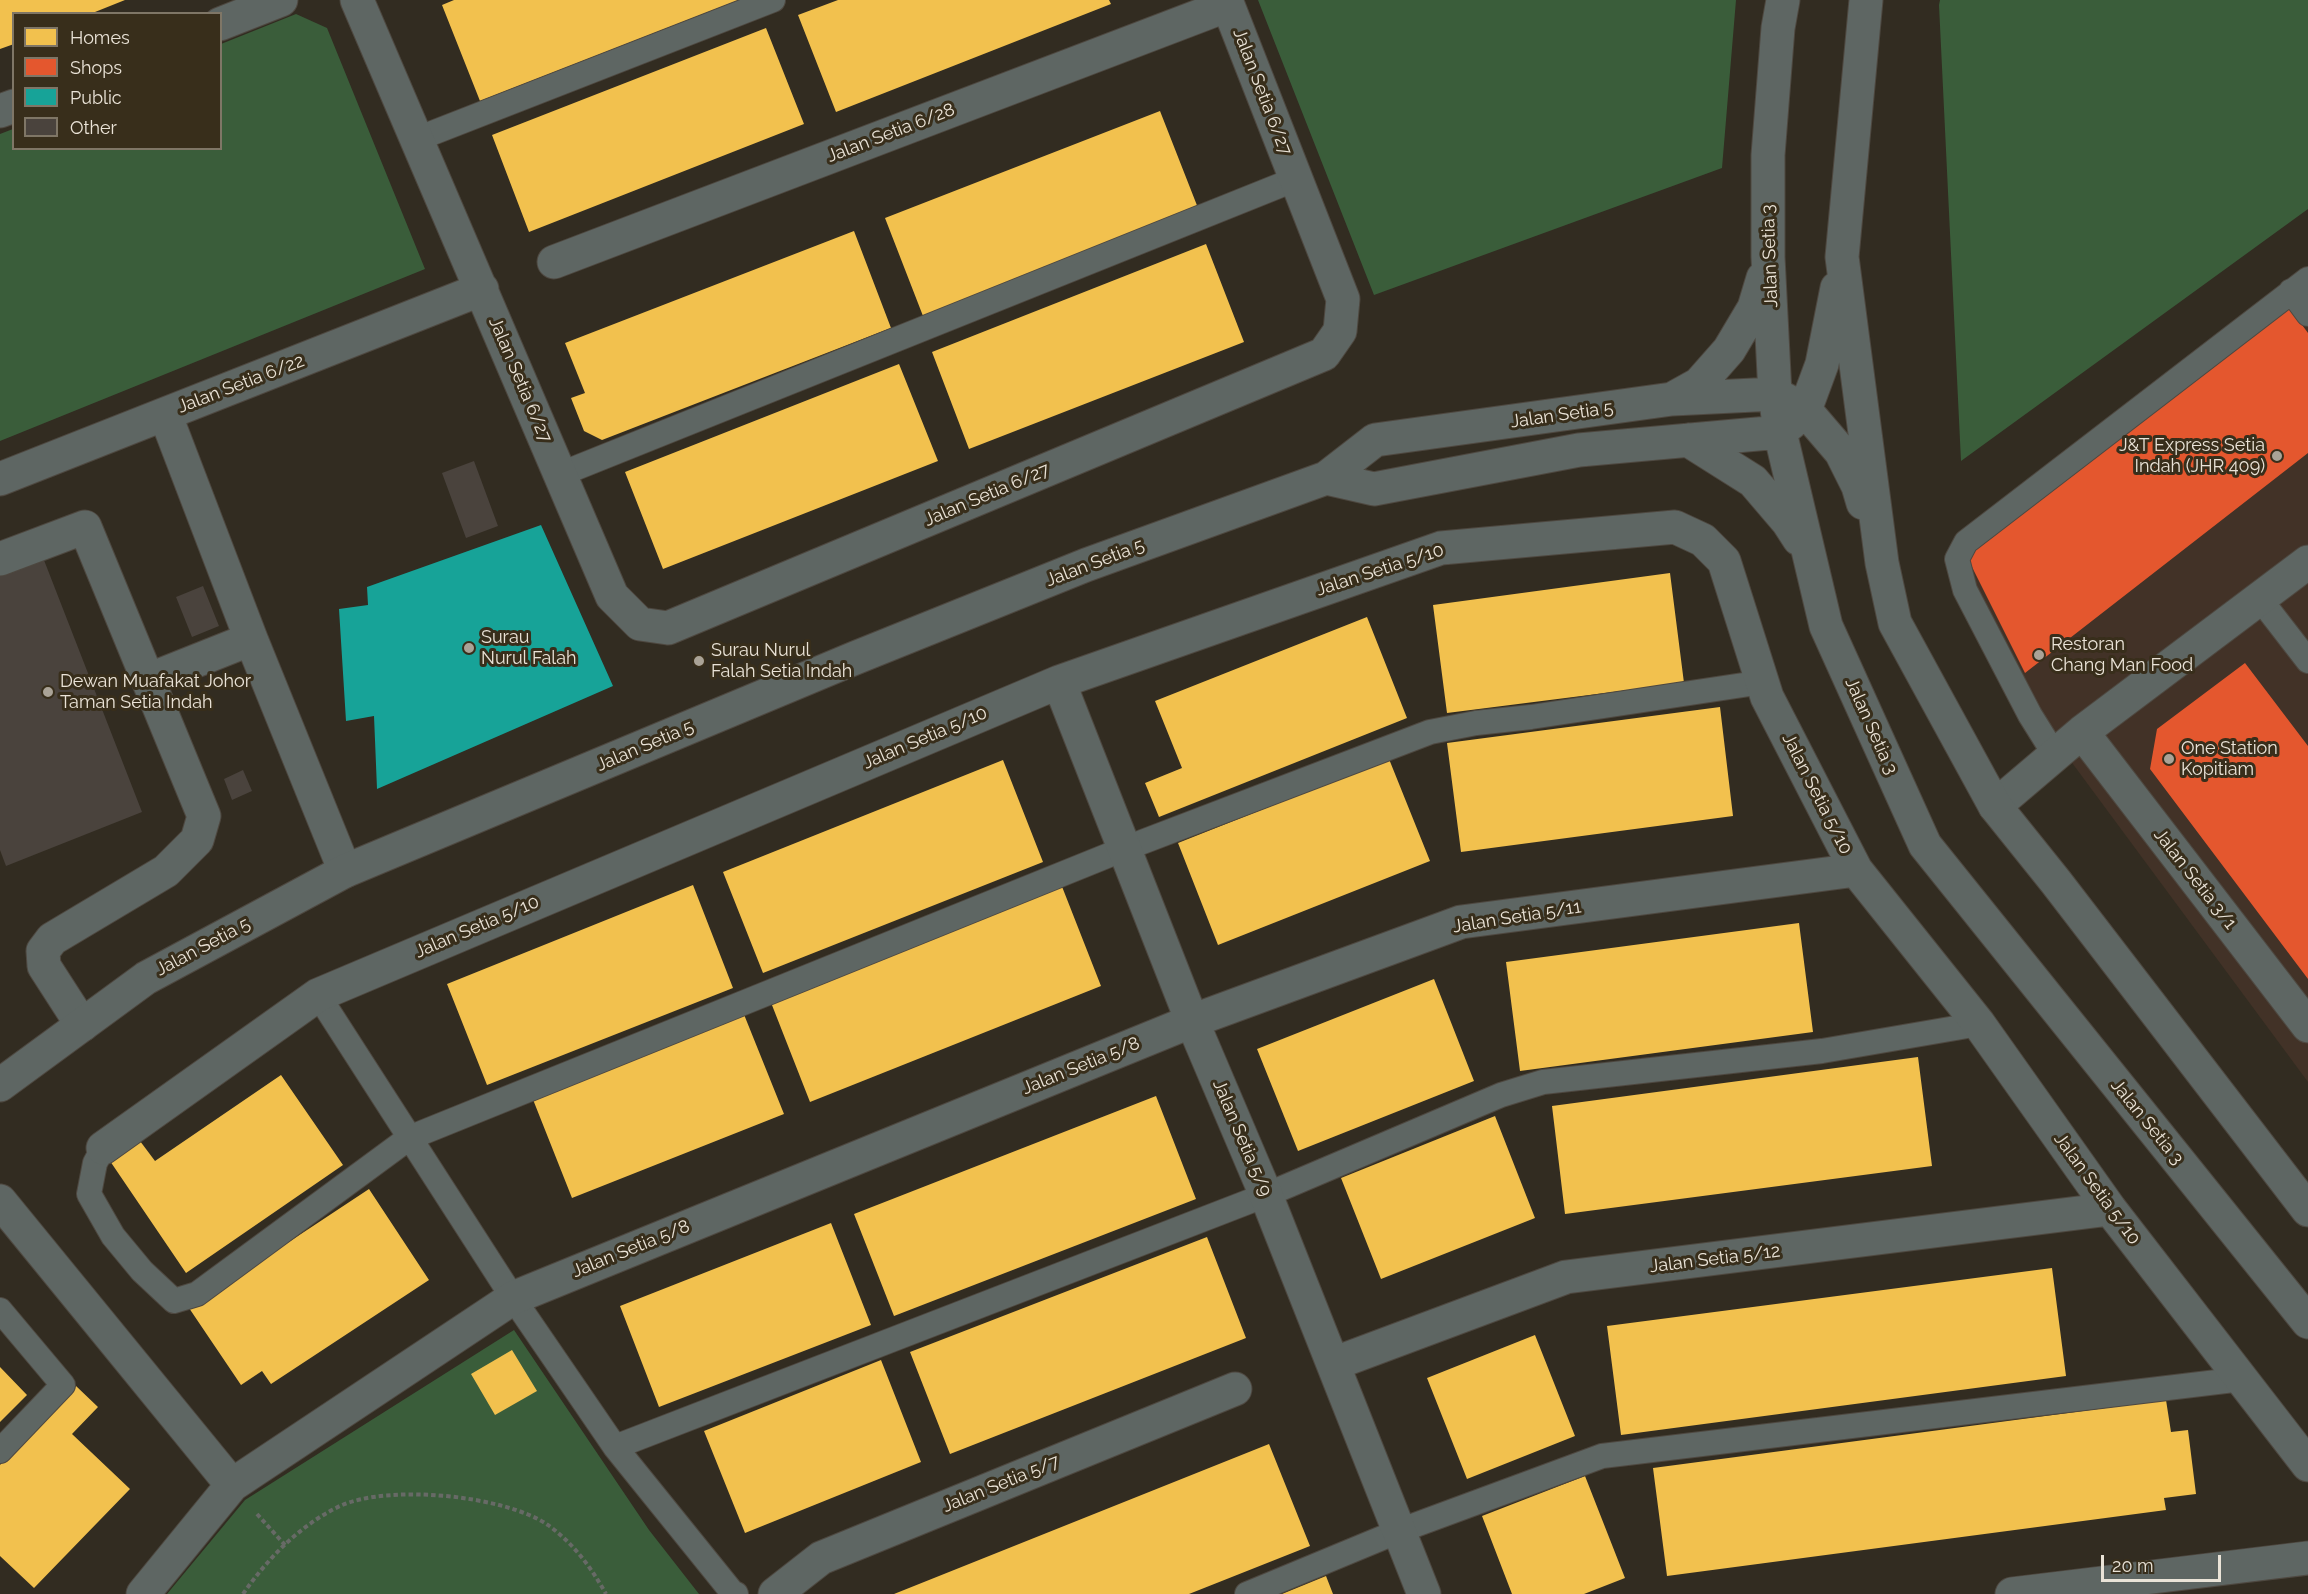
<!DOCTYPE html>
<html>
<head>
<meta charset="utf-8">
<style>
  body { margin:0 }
  #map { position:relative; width:2308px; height:1594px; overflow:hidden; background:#322c21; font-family:Raleway,sans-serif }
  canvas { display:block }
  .legend { position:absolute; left:12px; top:12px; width:210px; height:138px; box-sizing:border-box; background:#382e1b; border:2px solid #7f7666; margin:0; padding:8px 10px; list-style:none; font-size:18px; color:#eae3d7 }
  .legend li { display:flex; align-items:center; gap:12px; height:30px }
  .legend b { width:30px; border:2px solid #7f7666 }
  .scale { position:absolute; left:2101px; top:1555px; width:120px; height:27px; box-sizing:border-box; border:3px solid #eae3d7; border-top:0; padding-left:8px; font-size:18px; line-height:21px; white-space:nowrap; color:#eae3d7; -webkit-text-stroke:4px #382e1b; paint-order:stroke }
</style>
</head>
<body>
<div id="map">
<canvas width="2308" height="1594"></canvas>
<ul class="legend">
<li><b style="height:16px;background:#f2c14e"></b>Homes</li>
<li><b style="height:16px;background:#e4572e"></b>Shops</li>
<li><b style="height:16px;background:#17a398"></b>Public</li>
<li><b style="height:16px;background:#4a433d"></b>Other</li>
</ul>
<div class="scale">20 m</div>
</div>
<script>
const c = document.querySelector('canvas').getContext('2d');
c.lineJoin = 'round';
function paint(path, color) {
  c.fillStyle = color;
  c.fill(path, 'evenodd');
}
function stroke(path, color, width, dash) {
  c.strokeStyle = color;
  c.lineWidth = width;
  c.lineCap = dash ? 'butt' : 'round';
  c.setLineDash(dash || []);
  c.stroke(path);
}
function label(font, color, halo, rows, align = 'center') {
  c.font = font + ' Raleway,sans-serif';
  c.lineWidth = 6;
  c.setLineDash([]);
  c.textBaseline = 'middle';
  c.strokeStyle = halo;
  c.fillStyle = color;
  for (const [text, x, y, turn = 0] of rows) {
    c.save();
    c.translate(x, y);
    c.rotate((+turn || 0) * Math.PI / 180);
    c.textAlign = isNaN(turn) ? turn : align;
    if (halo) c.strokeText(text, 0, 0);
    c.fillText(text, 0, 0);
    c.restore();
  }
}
paint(new Path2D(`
  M2308 290V1082L2050 733 1972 588 1966 560 1973 547Z`), '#423227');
paint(new Path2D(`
  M1258 0H1736L1722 168 1374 295Z
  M1940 0H2308V209L1961 461 1939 5Z
  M296 14 327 28 425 269 0 441V134L13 129 14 148H220L221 44Z
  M514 1330 649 1530 699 1594H167L245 1500Z`), '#3a5d3a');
paint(new Path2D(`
  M0 0H125L90 14H14V44L0 49Z
  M454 0H739L480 101 442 5Z
  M838 0H1109L1111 4 836 112 798 15Z
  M766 28 804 124 529 232 492 135Z
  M1160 111 1198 208 923 316 885 218Z
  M854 231 891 328 602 440 584 431 571 398 585 393 565 343Z
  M1206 244 1244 342 969 449 932 352Z
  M899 364 938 461 663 569 625 472Z
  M1670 573 1684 683 1447 713 1433 605Z
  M1367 617 1407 718 1159 817 1145 783 1182 768 1155 701Z
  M1720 707 1733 816 1461 852 1447 743Z
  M1389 759 1430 861 1218 945 1178 843Z
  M1003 760 1043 862 763 973 723 872Z
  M1061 884 1101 986 810 1102 770 1000Z
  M693 885 733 988 487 1085 447 984Z
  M1799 923 1813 1032 1520 1071 1506 962Z
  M1434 979 1474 1081 1298 1151 1257 1049Z
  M743 1012 784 1114 572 1198 532 1097Z
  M1918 1057 1932 1166 1565 1214 1552 1106Z
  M281 1075 343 1165 186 1273 110 1161 140 1141 155 1161Z
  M1156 1096 1196 1199 894 1316 854 1214Z
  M1495 1116 1535 1218 1381 1279 1341 1178Z
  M369 1189 429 1280 271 1384 262 1371 241 1385 189 1308Z
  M831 1223 871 1325 659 1407 620 1306Z
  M1207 1237 1246 1338 950 1454 910 1352Z
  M2052 1268 2066 1376 1621 1435 1607 1326Z
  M1535 1335 1575 1436 1467 1479 1427 1378Z
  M512 1350 537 1391 495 1415 471 1374Z
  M881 1360 921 1462 745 1533 704 1431Z
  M0 1367 27 1395 0 1422Z
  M76 1386 98 1407 72 1434 130 1489 34 1588 0 1556V1465Z
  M2166 1400 2171 1432 2188 1430 2196 1494 2164 1498 2166 1510 1667 1576 1653 1468Z
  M1269 1444 1310 1546 1189 1594H894Z
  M1585 1476 1625 1578 1584 1594H1512L1482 1516Z
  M1326 1576 1333 1594H1282Z`), '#f2c14e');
paint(new Path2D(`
  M2288 306 2308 333V453L2025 673 1967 557Z
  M2245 663 2308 746V979L2150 769 2157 729Z`), '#e4572e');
paint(new Path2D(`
  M541 525 613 686 377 789 374 716 346 721 339 609 368 605 367 587Z`), '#17a398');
paint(new Path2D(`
  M474 461 498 526 466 538 442 473Z
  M42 555 142 812 6 866 0 850V571Z
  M203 586 219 626 192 637 176 597Z
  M243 770 252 791 232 800 224 779Z`), '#4a433d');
const service = new Path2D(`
  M417 139 773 0
  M2291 291 2308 314
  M561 474 1296 179
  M2260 599 2308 661
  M2055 755 2030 715 1965 590 1957 559 1966 542 2308 279
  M318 995 513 1298 615 1447 732 1592 736 1594
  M103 1148 95 1163 89 1194 113 1236 142 1271 174 1301 197 1294 409 1138 1124 849 1430 732 1476 723 1531 717 1763 682
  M0 1310 63 1385 0 1451
  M615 1447 1266 1195 1501 1095 1543 1082 1822 1051 1979 1024
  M1247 1594 1399 1531 1602 1456 2242 1379`);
const minor = new Path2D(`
  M357 0 612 596 640 624 668 628 1324 354 1340 331 1343 299 1226 0
  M220 24 281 0
  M0 111 14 106
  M554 262 1228 5
  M165 414 251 639 345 871
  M0 479 482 289
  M0 559 85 527 204 816 197 840 166 871 52 939 43 951 44 966 82 1025
  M148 680 251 639
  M1059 682 1192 1021 1266 1195 1424 1594
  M2082 732 2308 1026
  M1995 806 2082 732 2308 562
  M103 1148 318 995 1059 682 1441 548 1675 527 1703 540 1724 561 1767 697 1856 870 1979 1024 2110 1209 2308 1465
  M0 1201 232 1485
  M1333 1364 1566 1277 2110 1209
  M143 1594 232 1485 513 1298 1192 1021 1461 922 1856 870
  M775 1594 821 1558 1235 1389
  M2012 1594 2308 1558`);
const tertiary = new Path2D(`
  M1783 0 1778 28 1768 155V257L1775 394 1780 432 1826 626 1925 845 2308 1322
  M1866 0 1842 257 1882 563 1895 623 1995 806 2056 882 2308 1210
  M1775 394 1805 410 1841 452 1858 486 1863 503
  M1672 399 1699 384 1729 350 1754 308 1763 278
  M1790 424 1805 410 1822 364 1837 288
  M1688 440 1753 481 1788 522 1799 539
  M1326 478 1374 489 1579 450 1780 432
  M0 1085 146 978 345 871 855 658 1086 565 1326 478 1375 440 1672 399 1775 394`);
stroke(service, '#4e4840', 26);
stroke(minor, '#4e4840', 35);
stroke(tertiary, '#4e4840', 35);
stroke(new Path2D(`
  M257 1514 285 1545
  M243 1594C268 1558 300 1525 340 1506 388 1484 504 1495 548 1525 573 1543 591 1567 606 1594`), '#676a66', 4, [4.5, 3]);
stroke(service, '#5e6663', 24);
stroke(minor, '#5e6663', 33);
stroke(tertiary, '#5e6663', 33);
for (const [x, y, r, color] of [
  [2277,456,6,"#aaa397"],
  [469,648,6,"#aaa397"],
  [2039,655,6,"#aaa397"],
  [699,661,6,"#aaa397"],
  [48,692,6,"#aaa397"],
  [2169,759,6,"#aaa397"]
]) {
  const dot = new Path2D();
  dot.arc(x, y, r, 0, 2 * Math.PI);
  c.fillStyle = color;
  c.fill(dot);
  stroke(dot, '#382e1b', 2);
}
label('18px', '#eae3d7', '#382e1b', [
  ["Jalan Setia 6/27",1262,92,69],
  ["Jalan Setia 6/28",891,133,-21],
  ["Jalan Setia 3",1770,256,-92],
  ["Jalan Setia 6/27",520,380,67],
  ["Jalan Setia 6/22",241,384,-21],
  ["Jalan Setia 5",1562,415,-8],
  ["Jalan Setia 6/27",987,495,-23],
  ["Jalan Setia 5",1095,563,-21],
  ["Jalan Setia 5/10",1380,570,-18],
  ["Jalan Setia 3",1871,726,66],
  ["Jalan Setia 5/10",925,738,-23],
  ["Jalan Setia 5",645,746,-23],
  ["Jalan Setia 5/10",1817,794,63],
  ["Jalan Setia 3/1",2195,879,52],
  ["Jalan Setia 5/11",1517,917,-9],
  ["Jalan Setia 5/10",477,927,-23],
  ["Jalan Setia 5",203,947,-28],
  ["Jalan Setia 5/8",1081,1066,-22],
  ["Jalan Setia 3",2147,1122,51],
  ["Jalan Setia 5/9",1242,1138,67],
  ["Jalan Setia 5/10",2097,1189,54],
  ["Jalan Setia 5/8",631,1249,-22],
  ["Jalan Setia 5/12",1715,1259,-7],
  ["Jalan Setia 5/7",1001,1484,-22]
]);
label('18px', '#eae3d7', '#382e1b', [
  ["J&T Express Setia",2265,446,"right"],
  ["Indah (JHR 409)",2265,467,"right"],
  ["Surau",481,638],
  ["Nurul Falah",481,659],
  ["Restoran",2051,645],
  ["Chang Man Food",2051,666],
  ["Surau Nurul",711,651],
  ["Falah Setia Indah",711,672],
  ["Dewan Muafakat Johor",60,682],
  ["Taman Setia Indah",60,703],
  ["One Station",2181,749],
  ["Kopitiam",2181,770]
], 'left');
</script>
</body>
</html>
